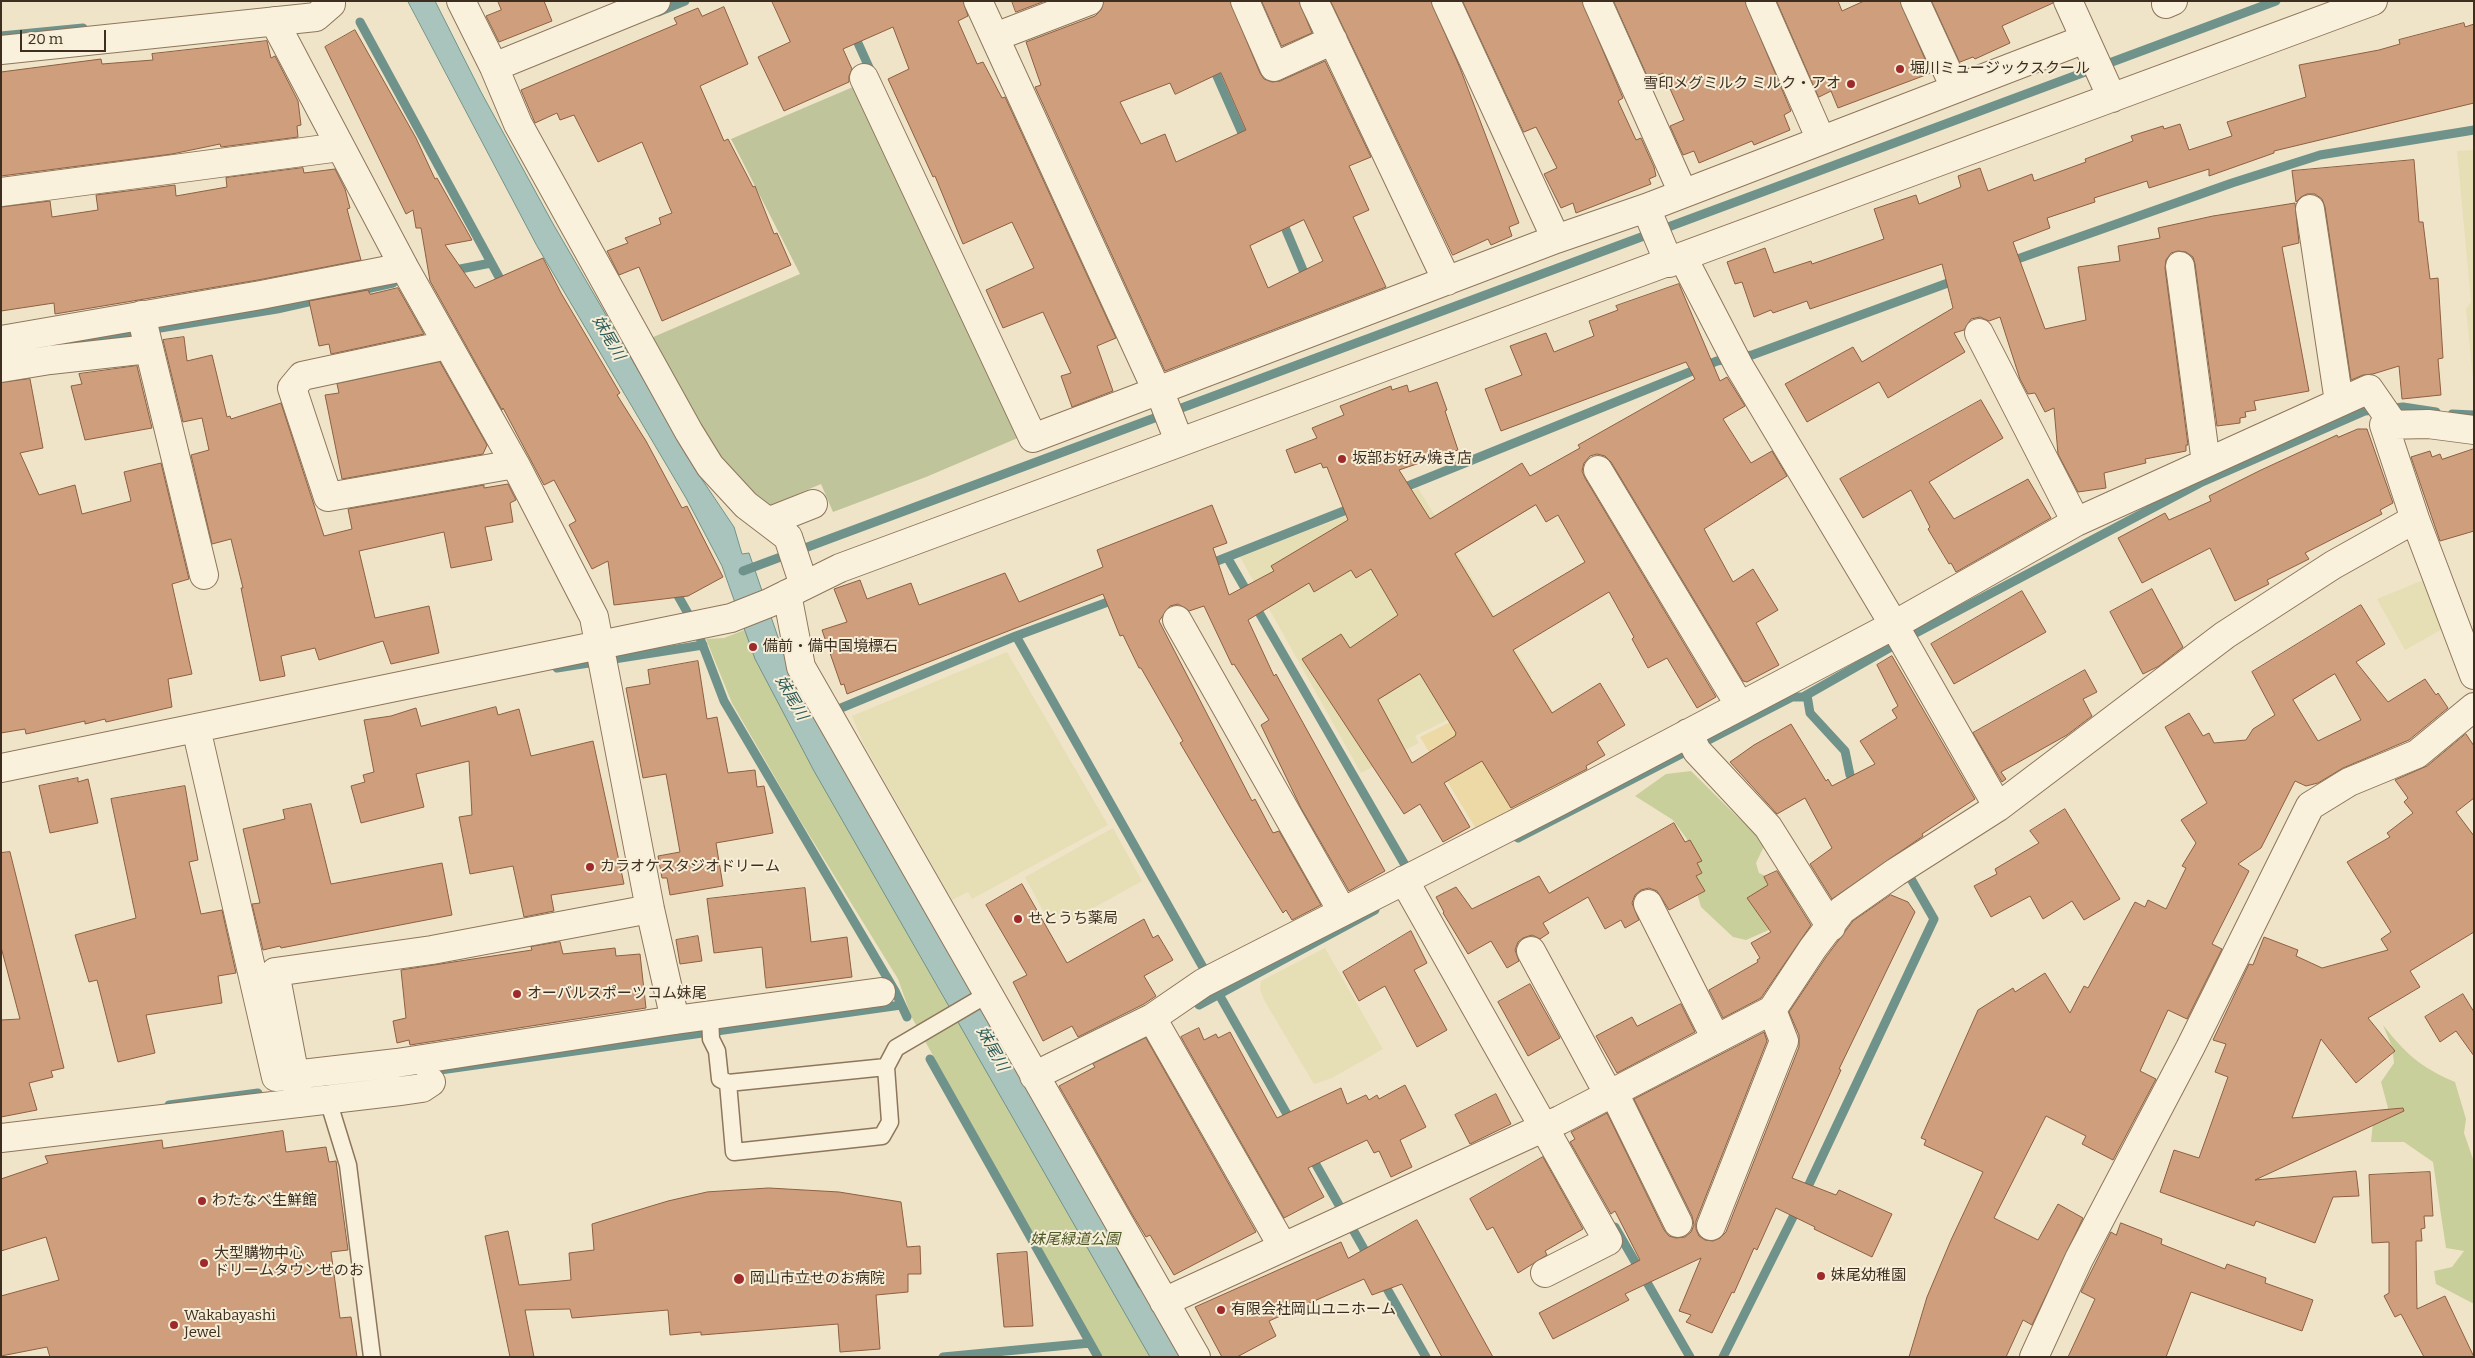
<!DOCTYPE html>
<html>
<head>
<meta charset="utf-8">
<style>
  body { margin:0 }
  #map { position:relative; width:2475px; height:1358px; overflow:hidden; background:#f0e4c8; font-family:Bitter,serif }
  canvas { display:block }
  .frame { position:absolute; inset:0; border:2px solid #3d2e20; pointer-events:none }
  .scale { position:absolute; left:20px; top:30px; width:86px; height:22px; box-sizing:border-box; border:2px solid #3d2e20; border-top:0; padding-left:6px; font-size:15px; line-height:18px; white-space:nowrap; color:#3d2e20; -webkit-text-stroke:4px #f7eed8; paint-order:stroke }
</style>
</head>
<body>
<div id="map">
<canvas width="2475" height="1358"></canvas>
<div class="frame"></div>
<div class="scale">20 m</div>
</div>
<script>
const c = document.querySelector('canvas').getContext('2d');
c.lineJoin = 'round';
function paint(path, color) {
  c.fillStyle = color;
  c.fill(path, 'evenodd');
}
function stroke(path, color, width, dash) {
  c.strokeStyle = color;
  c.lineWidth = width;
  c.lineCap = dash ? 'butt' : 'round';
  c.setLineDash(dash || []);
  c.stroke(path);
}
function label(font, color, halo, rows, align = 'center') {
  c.font = font + ' Bitter,"Noto Sans JP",serif';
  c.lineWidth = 4;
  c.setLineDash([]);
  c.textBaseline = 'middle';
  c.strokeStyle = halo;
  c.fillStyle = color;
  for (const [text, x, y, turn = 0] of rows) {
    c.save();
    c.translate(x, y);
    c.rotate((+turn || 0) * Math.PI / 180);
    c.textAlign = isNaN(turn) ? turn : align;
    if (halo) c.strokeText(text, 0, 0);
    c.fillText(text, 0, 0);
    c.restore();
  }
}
paint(new Path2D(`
  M2474 150V389L2466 309 2471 302 2457 151Z
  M1418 488 1532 677 1415 736 1419 743 1361 773 1240 557Z
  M2426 579 2446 627 2405 650 2377 599Z
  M1007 652 1108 825 972 899 968 892 952 900 863 743 852 716Z
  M1113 828 1142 881 1068 922 1063 913 1048 920 1025 877Z
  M1325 948 1383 1049 1332 1078 1314 1084 1264 1000 1260 989 1261 981Z`), '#e6deb5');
paint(new Path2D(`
  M770 620 785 667 1182 1357H1103L1046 1259 911 1016 898 979 795 812 732 703 706 639 724 638Z
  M1691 771 1765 844 1756 863 1759 873 1768 877 1783 869 1795 885 1794 912 1771 929 1746 940 1733 937 1701 907 1695 886 1697 853 1673 820 1635 796 1666 774Z
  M2383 1025C2406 1054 2420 1067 2455 1082L2466 1119 2464 1133 2474 1162V1304L2436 1284 2434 1271 2452 1267 2464 1251 2446 1248 2433 1162 2404 1142H2371L2373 1122 2388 1108 2381 1082 2394 1063 2392 1047Z`), '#c9cf9b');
paint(new Path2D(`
  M1534 681 1591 775 1478 832 1420 737Z`), '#ecd9a5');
paint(new Path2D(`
  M860 84 1020 437 926 477 833 512 821 484 767 507 711 456 644 341 800 274 731 139Z`), '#bfc49a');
const water = new Path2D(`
  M408 1H435L481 92 552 222 699 475 734 527 742 554 749 553 789 669 1045 1118 1139 1288 1144 1287 1185 1357H1150L814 771 755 659 722 566 686 498 537 246Z`);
paint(water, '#a9c4bc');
stroke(water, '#6f938a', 1);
stroke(new Path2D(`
  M658 12 685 1
  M360 22 505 288
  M853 32 872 74
  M1 36 83 28
  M1212 65 1246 142
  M1281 218 1308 282
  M2009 262 2232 183 2320 155 2474 130
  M450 271 491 263
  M25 350 277 309 393 283
  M2452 414 2474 415
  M1398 490 1717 361 1752 355 1956 280
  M1227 557 1405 865
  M1207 565 1354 507
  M743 571 2276 1
  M673 587 690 617
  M1016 636 1209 978
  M700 638 724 701 895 991 907 1017
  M557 668 703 645
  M1807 695 1810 713 1845 751 1850 775 1857 785
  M841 708 1016 636 1116 599
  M1518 838 1792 697H1803L1912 635 2200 483 2365 411 2403 407 2436 412
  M1217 991 1292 1123
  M1199 1005 1375 910
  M930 1059 1098 1357
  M426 1072 901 1005
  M169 1105 258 1093
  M1310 1154 1369 1258
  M1804 1195 1934 919 1891 844
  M1615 1227 1690 1357
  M1382 1280 1426 1357
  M943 1357 1090 1343
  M1723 1357 1798 1207`), '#6f938a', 9);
const building = new Path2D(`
  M498 1H544L552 21 499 42 486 16 501 10Z
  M772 1H963L968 16 958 21 977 64 983 62 1002 98 1005 97 1116 338 1097 346 1113 391 1072 407 1061 376 1071 373 1043 312 1003 328 986 290 1034 268 1012 222 963 244 935 176 933 177 888 79 909 69 893 27 843 49 852 69 849 76V82L784 111 758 57 790 42Z
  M1012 1H1045L1016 12Z
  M1104 1H1230L1260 73 1264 79 1272 82 1280 81 1325 61 1371 157 1349 166 1369 210 1353 217 1386 287 1165 371 1035 87 1041 85 1026 42 1095 16 1101 10ZM1221 73 1246 130 1176 162 1165 134 1141 144 1120 102 1170 83 1175 94ZM1304 220 1323 261 1268 288 1250 246Z
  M1262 1H1299L1312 33 1282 46Z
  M1331 1H1431L1460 68 1519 223 1509 227 1512 236 1491 245 1488 239 1453 255Z
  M1463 1H1582L1623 98 1618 101 1636 140 1641 138 1654 167 1656 176 1649 179 1651 184 1576 213 1573 203 1561 208 1544 174 1557 168 1536 127 1524 132Z
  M1614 1H1745L1791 111 1784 115 1790 130 1754 145 1752 141 1699 163 1694 151 1683 155 1670 126 1684 120 1663 73 1649 79Z
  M1777 1H1838L1842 11 1864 1H1900L1931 73 1838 108 1831 91 1819 97Z
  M1932 1H2053V3L2002 26 2010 43 1975 59 1973 57 1960 62Z
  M724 7 748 64 700 86 724 141 728 139 753 187 755 186 774 234 777 233 791 265 662 321 639 267 619 275 607 251 628 243 625 238 661 224 659 218 672 213 642 142 598 162 574 115 560 120 557 113 535 123 521 90 677 24 674 18 698 8 702 16Z
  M2464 23 2465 27 2474 24V103L2274 151V153L2209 176V169L2149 188 2147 181 2094 198 2095 202 2047 218 2050 228 2013 242 2045 329 2086 320 2078 267 2120 261 2118 246 2160 238 2158 228 2213 216 2295 203 2299 243 2282 247 2309 391 2254 401 2256 410 2245 412 2246 417 2240 418V423L2217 426 2195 264 2193 257 2186 252 2178 251 2171 253 2166 260 2165 268 2188 445H2186V451L2145 459 2146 463 2104 473 2106 488 2078 492 2058 454 2054 408 2045 412 2035 393 2028 394 2020 379 2000 317 1989 321 1980 317 1971 319 1964 330 1954 333 1965 352 1888 398 1879 382 1807 422 1785 384 1853 347 1862 362 1953 308 1942 264 1810 309 1807 301 1773 313 1771 310 1754 317 1742 282 1735 284 1727 262 1765 248 1774 273 1811 261 1812 264 1884 239 1874 209 1916 195 1919 204 1961 187 1958 176 1980 168 1988 191 2032 174 2034 181 2086 162 2085 159 2133 141 2131 136 2163 126 2164 129 2180 124 2189 150 2232 136 2227 122 2306 97 2299 65 2379 50 2400 44 2399 40Z
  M355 30 416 138 435 179 437 178 472 240 445 245 475 288 543 258 561 293 620 393 617 395 646 441 682 508 687 506 723 577 688 596 614 605 608 561 592 569 569 525 576 521 554 480 544 485 503 408 502 410 430 281 421 228H416L413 210 406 214 325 47Z
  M267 41 271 58 275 56 298 101 301 125 297 126 298 137 221 147 220 144 172 154 1 176V72L101 59 102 64 153 60 152 54Z
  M2414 160 2419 222H2423L2430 279 2438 278 2443 358 2438 359 2441 395 2402 399 2399 366 2373 374 2363 375 2351 380 2325 207 2322 199 2315 194H2307L2301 197 2296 202 2292 171Z
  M303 168 304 173 335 169 345 189 350 208 347 209 361 260 258 280 55 314 54 303 1 311V207L50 201 52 217 98 210 96 195 175 185 176 196 227 187 226 178Z
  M1679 284 1720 381 1727 377 1745 406 1723 419 1751 463 1772 451 1787 476 1704 529 1733 582 1753 569 1778 610 1756 623 1779 665 1747 682 1743 681 1611 462 1605 456 1597 454 1590 456 1584 463 1582 471 1585 478 1716 697 1697 708 1667 658 1648 668 1632 639 1634 637 1609 592 1513 650 1552 713 1600 683 1625 725 1597 742 1605 755 1586 766 1587 769 1511 808 1482 761 1444 783 1470 827 1443 842 1420 804 1404 814 1302 659 1341 634 1350 648 1398 615 1371 569 1356 578 1351 570 1314 592 1309 583 1248 620 1274 676 1276 674 1385 871 1349 891 1301 808 1261 725 1269 720 1234 664 1232 665 1204 606 1189 611 1178 604 1170 606 1159 621 1252 801 1255 799 1273 833 1279 831 1321 905 1298 917 1292 920 1286 910 1283 913 1228 824 1180 743 1183 741 1141 668H1139L1123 635 1120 636 1103 594 847 694 844 684 841 685 822 630 847 622 834 589 860 580 867 599 911 583 919 605 1005 573 1019 602 1103 567 1097 550 1212 505 1227 543 1213 548 1229 595 1274 571 1271 566 1348 520 1327 467 1323 468 1321 463 1295 473 1286 450 1317 438 1312 428 1344 415 1340 406 1391 386 1392 390 1407 385 1409 392 1437 382 1447 410 1445 411 1458 450 1399 470 1430 519 1522 463 1530 476 1580 448 1578 445 1695 379 1686 362 1501 431 1485 389 1522 375 1510 346 1546 333 1554 352 1594 336 1589 321 1618 310 1616 306ZM1536 505 1546 522 1558 515 1585 562 1493 617 1455 554ZM1420 674 1456 733 1455 736 1412 763 1378 700Z
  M398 288 424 334 331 354 329 344 319 346 309 301 368 290 370 294Z
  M184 337 187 361 212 355 227 417 230 416 231 419 281 403 324 536 352 529 348 509 484 485V488L508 484 516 500 510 503 513 522 485 527 492 560 451 568 444 532 359 551 375 618 429 606 439 653 391 664 383 641 319 660 315 648 281 656 285 676 260 681 241 588H243L231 539 212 544 191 455 209 450 202 418 183 422 163 340Z
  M440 362 487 445 483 454 342 479 325 395 339 393 337 384Z
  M137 366 152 428 85 440 71 386 82 384 79 374Z
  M30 379 43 448 20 453 39 495 75 485 82 514 131 501 124 472 161 463 189 579 172 584 192 674 168 679 172 707 106 722 105 719 85 724V721L26 734 25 729 1 733V383Z
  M1981 400 2003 438 1929 482 1954 519 2028 479 2051 518 1956 572 1951 563 1949 564 1928 529 1930 527 1911 490 1863 518 1840 479Z
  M2358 429H2367L2393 503 2380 510 2382 514 2305 553 2309 559 2267 580 2269 584 2235 601 2210 548 2142 583 2118 538 2165 513 2169 520 2211 501 2209 496 2261 470 2337 435 2338 437Z
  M2474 449V531L2440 541 2411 457 2430 451 2432 457 2440 454 2442 459Z
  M2152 589 2183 647 2159 666 2143 674 2110 612Z
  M2022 591 2046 632 1954 684 1931 644Z
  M2361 605 2385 644 2356 662 2388 702 2425 679 2436 695 2438 693 2448 708 2409 740 2343 768 2318 783 2306 786 2295 781 2261 848 2238 864 2249 871 2212 944 2222 949 2187 1019 2168 1010 2140 1071 2156 1079 2113 1160 2082 1144 2086 1136 2046 1116 1994 1218 2038 1240 2058 1204 2083 1218 2032 1325 2023 1320 2006 1357H1909L1927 1297 1951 1240 1983 1172 1924 1145 1926 1140 1921 1138 1978 1010 2013 988 2015 992 2045 973 2070 1013 2084 986 2088 988 2135 902 2145 907 2148 900 2166 909 2186 868 2182 866 2196 843 2181 820 2207 803 2165 727 2189 713 2203 736 2209 733 2214 743 2246 740 2253 729 2275 715 2252 672ZM2335 674 2361 720 2318 741 2293 700Z
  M1892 656 1975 799 1922 834 1923 836 1832 899 1810 864 1832 848 1805 798 1777 814 1730 762 1754 745 1791 724 1826 781 1828 779 1832 786 1875 764 1860 741 1897 718 1892 710 1898 706 1877 665Z
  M698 661 707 719 717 717 728 773 755 770 757 787 764 786 773 833 716 843 723 886 670 895 667 878H662L658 856 680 852 666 774 643 778 626 688 650 684 648 670Z
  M2085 670 2097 692 2083 699 2092 716 2067 735 2001 772 2006 779 2002 782 1973 733Z
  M496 707 498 715 519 709 531 756 593 741 624 884 551 895 554 911 524 917 513 866 470 874 459 817 472 815 469 761 416 774 424 807 361 823 351 786 365 782 363 775 374 772 364 720 391 716 416 708 421 726Z
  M2466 734 2474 746V798L2456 812 2474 836V932L2410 971 2420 987 2368 1018 2395 1051 2356 1083 2321 1039 2292 1118 2403 1108 2404 1111 2255 1180 2356 1171 2359 1196 2333 1197 2315 1243 2256 1221 2254 1226 2160 1192 2174 1150 2199 1158 2228 1077 2215 1072 2226 1044 2213 1040 2249 964 2253 965 2264 937 2298 950 2296 956 2322 968 2388 950 2381 939 2391 932 2347 862 2390 837 2387 833 2413 813 2404 802 2408 798 2395 780 2427 766Z
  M78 778V782L88 779 98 823 50 833 39 786Z
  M185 786 198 860 189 862 201 914 222 910 236 973 218 976 222 1003 146 1015 155 1053 118 1062 97 980 89 982 75 935 136 918 111 799Z
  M311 804 331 884 442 863 452 915 281 948 280 946 263 950 252 904 260 903 243 829 285 819 283 810Z
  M2065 809 2120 899 2084 920 2072 901 2043 919 2030 896 1991 917 1974 886 1997 874 1995 869 2039 843 2030 831Z
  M1674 823 1685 842 1690 840 1702 861 1697 863 1702 873 1696 876 1705 891 1669 910 1657 891 1649 888 1641 890 1635 895 1632 903 1639 920 1625 928 1621 920 1605 929 1588 897 1543 923 1549 933 1540 939 1532 935 1523 938 1518 942 1515 950 1519 961 1507 968 1491 941 1468 954 1443 913 1444 912 1436 897 1456 887 1472 909 1539 876 1549 893Z
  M10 852 64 1068 51 1071 53 1077 29 1083 37 1110 1 1117V1020L20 1019 1 947V853Z
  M1777 871 1811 925 1761 998 1723 1018 1709 990 1758 962 1757 960 1760 958 1751 943 1771 932 1747 898 1768 885 1764 877Z
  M1022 884 1067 963 1144 919 1153 938 1158 935 1173 960 1144 976 1156 996 1144 1004 1078 1037 1072 1026 1043 1041 1013 982 1027 975 986 905Z
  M805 888 811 942 847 937 852 977 766 988 762 947 714 953 707 899Z
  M1891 895 1908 902 1915 912 1839 1069 1841 1070 1792 1178 1836 1195 1839 1190 1892 1214 1872 1257 1814 1229 1815 1227 1776 1208 1757 1250 1754 1248 1734 1293 1732 1292 1712 1333 1686 1322 1691 1315 1679 1311 1701 1258 1625 1294 1629 1300 1553 1339 1539 1313 1640 1260 1615 1211 1611 1214 1570 1142 1575 1139 1571 1132 1607 1113 1664 1230 1669 1236 1676 1238 1685 1237 1691 1232 1694 1225 1692 1216 1634 1099 1764 1032 1767 1041 1696 1221V1229L1699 1236 1705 1240 1713 1241 1720 1238 1726 1232 1799 1047V1035L1789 1012 1826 957 1853 921Z
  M1411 931 1427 963 1414 970 1447 1030 1417 1047 1385 986 1359 1001 1343 972Z
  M698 936 702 961 680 964 676 940Z
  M560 942 563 954 615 948 616 956 640 954 646 1008 410 1045 409 1040 397 1043 393 1021 406 1018 401 970 532 950 531 947Z
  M1530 984 1560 1038 1528 1056 1498 1002Z
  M2463 994 2474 1012V1056L2456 1031 2440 1042 2425 1017Z
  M1681 1004 1695 1032 1617 1073 1596 1036 1632 1017 1637 1026Z
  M1199 1028 1204 1040 1216 1034 1218 1038 1230 1032 1277 1118 1341 1088 1347 1104 1366 1095 1369 1100 1377 1095 1379 1099 1405 1085 1426 1127 1400 1140 1412 1167 1391 1177 1379 1151 1374 1153 1367 1140 1308 1168 1324 1197 1284 1218 1181 1037Z
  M1146 1038 1256 1232 1174 1275 1150 1235 1146 1237 1132 1214 1059 1086 1095 1067 1093 1064Z
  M1496 1094 1511 1124 1470 1144 1455 1115Z
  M283 1131 286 1152 326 1147 329 1162 336 1161 348 1250 331 1252 340 1318 351 1317 357 1357H50L47 1347 1 1356V1296L59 1280 46 1237 1 1251V1179L48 1163 45 1156 162 1140 163 1148Z
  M1543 1157 1583 1229 1545 1251 1547 1255 1518 1273 1493 1227 1487 1230 1470 1199Z
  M2430 1172 2433 1216H2424L2425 1228 2421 1229 2422 1241H2416L2417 1309 2445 1296 2474 1357H2424L2401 1314 2395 1317 2384 1296 2389 1293V1242L2372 1243 2369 1175Z
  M769 1188 839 1192 901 1202 907 1247 920 1246 921 1274H908V1292L876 1295 880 1349 840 1352 838 1324 701 1335V1332L670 1335 668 1310 572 1318 570 1309 525 1310 534 1357H510L485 1236 508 1231 519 1285 571 1280 569 1253 594 1250 592 1224 668 1201 707 1192Z
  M1417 1220 1493 1357H1442L1402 1284 1372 1295 1364 1279 1269 1321 1276 1336 1237 1357H1222L1195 1307 1341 1242 1348 1258Z
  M2121 1223 2162 1239 2161 1244 2225 1269 2227 1264 2266 1278 2265 1283 2313 1300 2302 1331 2191 1292 2166 1357H2068L2095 1299 2081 1292 2111 1232 2116 1235Z
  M1027 1252 1033 1326 1004 1327 997 1254Z`);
paint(building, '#cf9f7d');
stroke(building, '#8d5f41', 1);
const lane = new Path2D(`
  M710 1015 711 1039 717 1051 720 1079 728 1083
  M886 1067 728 1083 734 1152 882 1136 890 1122 886 1067 896 1048 988 994
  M328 1100 348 1165 372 1357`);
const street = new Path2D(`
  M461 1 494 67 518 124 689 432 710 466 746 505 788 537 804 585
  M978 1 1157 391 1556 239 1646 208 2085 39
  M1245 1 1274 67 1333 40
  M1314 1 1447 281
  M1446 1 1556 239
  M1597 1 1683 193
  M1760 1 1821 140
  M1915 1 1955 88
  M2068 1 2112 98
  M2166 4 2173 1
  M274 21 404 267 515 464 594 617 650 909 675 1020
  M995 37 1089 1
  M1 50 316 17 331 4V1
  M494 67 656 1
  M864 78 1033 438 1157 391 1163 400 1179 441
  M1 192 340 147
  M1646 208 1669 263
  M2310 209 2339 402
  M1683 258 1739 366 1894 625 1998 807 2225 635 2333 565 2415 519
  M2180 266 2206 463
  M141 315 204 575
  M1979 333 2076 522
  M1 340 261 295 404 267
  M447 345 302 376 292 388 328 497 515 464
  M1 368 50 360 149 349
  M2474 430 2428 424 2384 425 2415 519 2474 675
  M1598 470 1740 706
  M770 521 813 504
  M787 594 801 667 1196 1357
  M1177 620 1342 911
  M196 728 276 1077 397 1063 675 1020 881 992
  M1688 733 1697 751 1768 827 1831 927
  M1 768 731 618 769 603 840 568 2373 1
  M1404 880 1608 1241 1545 1273
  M1648 904 1716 1039
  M1531 951 1609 1095
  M1152 1018 1283 1247
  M1034 1076 1152 1018 1203 983 1558 802 1894 625 2076 522 2369 389 2394 425
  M1614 1093 1678 1223
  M300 1103 275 972 432 950 650 909
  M1 1138 400 1091 422 1088 431 1082
  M1711 1226 1784 1041 1772 1010
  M1164 1302 1560 1120 1772 1010 1813 948 1842 910 1896 872 1998 807
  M2034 1357 2079 1259 2190 1048 2310 806 2349 782 2417 754 2474 707`);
stroke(lane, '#8d765c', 19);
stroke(street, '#8d765c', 30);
stroke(lane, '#faf1dc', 16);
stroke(street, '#faf1dc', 28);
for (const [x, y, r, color] of [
  [1900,69,5,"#9e2a2b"],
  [1851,84,5,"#9e2a2b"],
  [1342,459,5,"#9e2a2b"],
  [753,647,5,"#9e2a2b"],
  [590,867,5,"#9e2a2b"],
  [1018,919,5,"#9e2a2b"],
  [517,994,5,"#9e2a2b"],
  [202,1201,5,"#9e2a2b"],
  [204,1263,5,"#9e2a2b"],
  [1821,1276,5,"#9e2a2b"],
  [739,1279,6,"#9e2a2b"],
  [1221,1310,5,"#9e2a2b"],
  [174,1325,5,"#9e2a2b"]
]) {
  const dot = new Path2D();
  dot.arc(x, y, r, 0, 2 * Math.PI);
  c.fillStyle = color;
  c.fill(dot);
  stroke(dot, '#f7eed8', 2);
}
label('15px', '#3d2e20', '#f7eed8', [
  ["堀川ミュージックスクール",1910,69],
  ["雪印メグミルク ミルク・アオ",1841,84,"right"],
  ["坂部お好み焼き店",1352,459],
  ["備前・備中国境標石",763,647],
  ["カラオケスタジオドリーム",600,867],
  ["せとうち薬局",1028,919],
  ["オーバルスポーツコム妹尾",527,994],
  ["わたなべ生鮮館",212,1201],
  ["大型購物中心",214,1254],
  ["ドリームタウンせのお",214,1271],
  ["妹尾幼稚園",1831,1276],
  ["岡山市立せのお病院",750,1279],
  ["有限会社岡山ユニホーム",1231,1310],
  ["Wakabayashi",184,1316],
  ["Jewel",184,1333]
], 'left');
label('italic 15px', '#4d5a26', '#f7eed8', [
  ["妹尾緑道公園",1075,1240]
]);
label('italic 16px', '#2f5d5a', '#f7eed8', [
  ["妹尾川",608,338,60],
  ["妹尾川",791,698,60],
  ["妹尾川",992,1049,61]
]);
</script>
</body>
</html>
